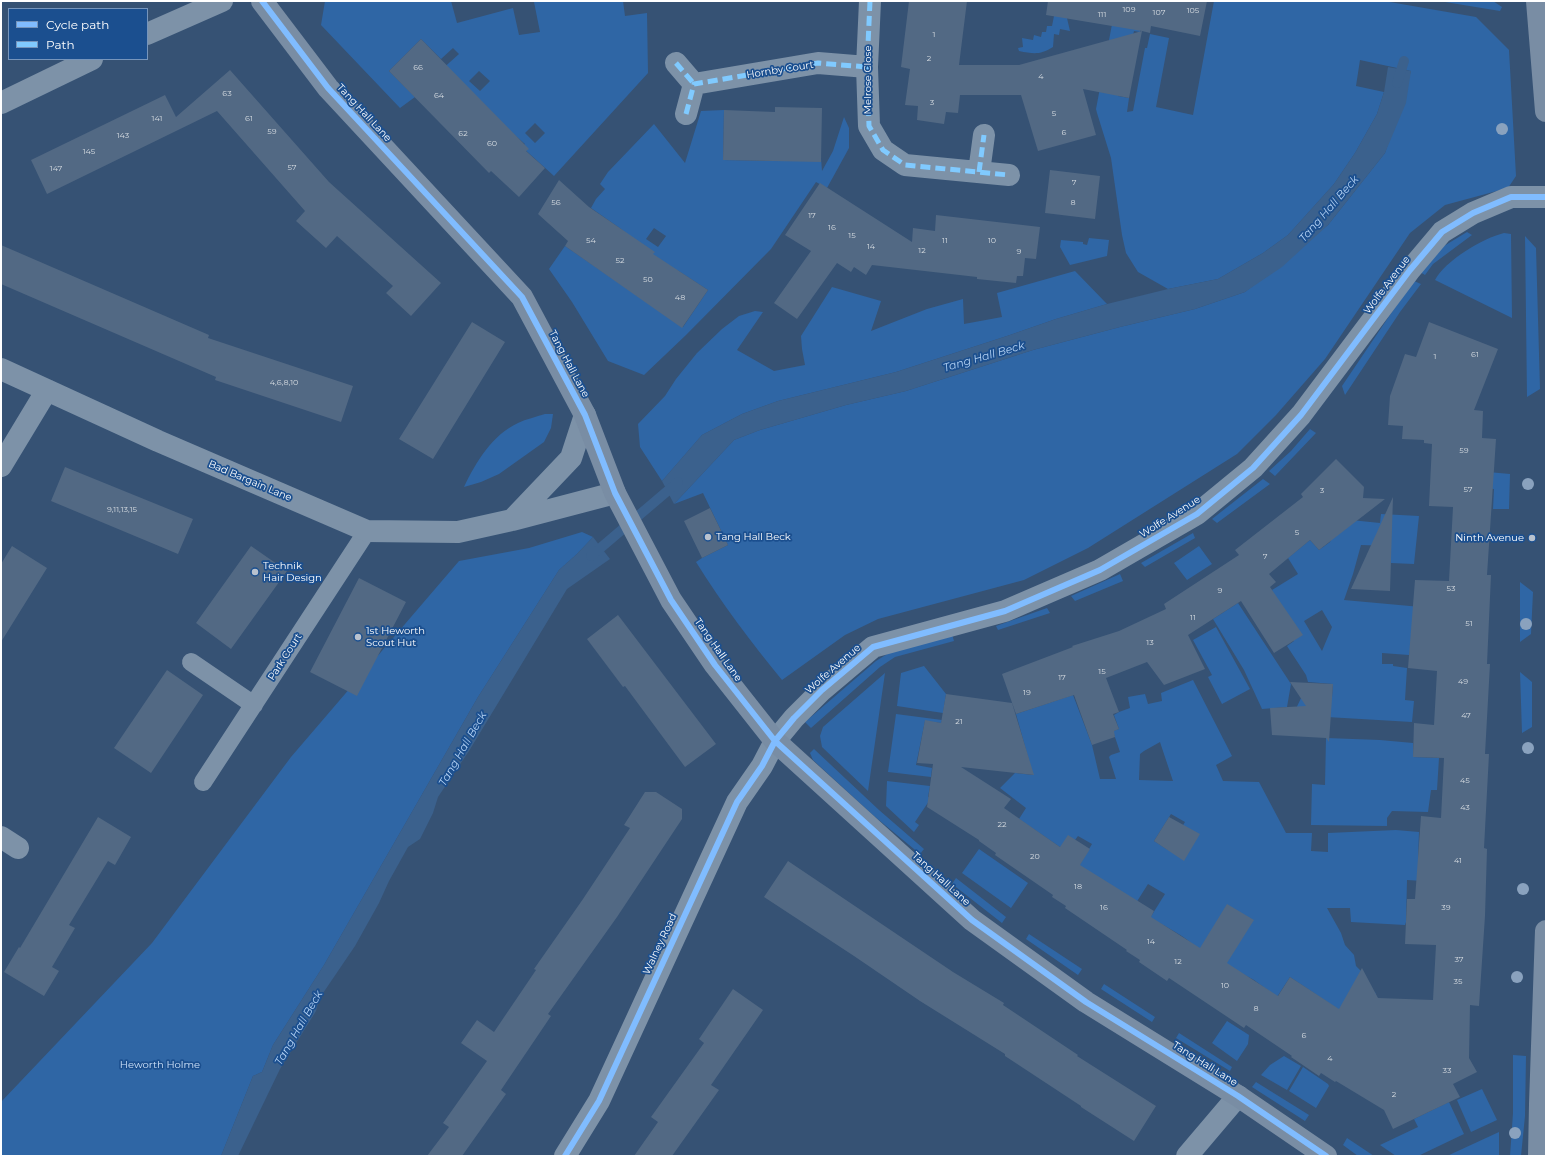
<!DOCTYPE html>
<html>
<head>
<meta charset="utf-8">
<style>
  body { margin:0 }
  #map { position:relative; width:1547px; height:1157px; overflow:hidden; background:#365274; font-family:Montserrat,sans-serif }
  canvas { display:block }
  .frame { position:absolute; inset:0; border:2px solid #fff; pointer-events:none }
  .legend { position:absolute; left:8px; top:8px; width:140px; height:52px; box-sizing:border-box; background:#1b4f8f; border:1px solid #7695bc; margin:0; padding:5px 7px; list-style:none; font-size:12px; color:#fff }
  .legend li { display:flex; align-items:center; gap:8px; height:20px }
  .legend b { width:20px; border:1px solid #7695bc }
</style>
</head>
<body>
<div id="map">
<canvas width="1547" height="1157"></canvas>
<div class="frame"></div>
<ul class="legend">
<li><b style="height:5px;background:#80bcff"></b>Cycle path</li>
<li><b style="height:5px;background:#80caff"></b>Path</li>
</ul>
</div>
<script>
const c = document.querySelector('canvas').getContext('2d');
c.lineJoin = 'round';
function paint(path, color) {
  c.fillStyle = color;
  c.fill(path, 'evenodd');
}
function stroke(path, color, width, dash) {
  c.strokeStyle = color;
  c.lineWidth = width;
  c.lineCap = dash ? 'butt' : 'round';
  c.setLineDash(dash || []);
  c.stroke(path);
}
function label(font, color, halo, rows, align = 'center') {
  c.font = font + ' Montserrat,sans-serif';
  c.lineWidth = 3.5;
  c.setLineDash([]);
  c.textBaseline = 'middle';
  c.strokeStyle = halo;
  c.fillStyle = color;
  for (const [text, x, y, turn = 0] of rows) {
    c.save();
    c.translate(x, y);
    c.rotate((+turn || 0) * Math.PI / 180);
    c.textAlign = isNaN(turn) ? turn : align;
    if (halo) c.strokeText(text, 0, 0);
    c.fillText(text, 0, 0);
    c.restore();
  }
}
paint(new Path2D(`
  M325 1H451L457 23 513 8 519 35 540 32 534 2 542 1H623L625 16 647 13 648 73 554 176 522 147 525 144 440 71 459 54 453 48 441 59 421 39 389 71 415 97 400 108 321 25ZM479 71 490 81 480 91 469 81ZM535 123 545 133 535 143 525 133Z
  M1057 1H1063L1070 31 1060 29 1059 35 1054 34 1053 47C1040 55 1034 54 1019 51L1018 48 1023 47 1022 38 1033 40 1034 35 1041 37 1042 32H1046L1047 26H1052Z
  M1214 1H1384L1476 17 1509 50 1516 176 1508 188 1445 205 1410 233 1325 359 1276 415 1237 454 1088 548 1024 580 878 619 845 635 782 680C751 642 722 604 696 562L702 558 728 545 703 493 674 504 734 440 760 430 846 405 906 391 1033 350 1120 327 1195 309 1245 292 1328 225 1385 153 1411 71 1360 60 1356 86 1384 92 1377 114 1355 153 1334 184 1288 235 1263 253 1218 279 1168 289 1138 272 1126 253 1122 235 1111 158 1097 113 1096 109 1113 19 1141 24 1140 32 1134 31 1118 96 1129 98 1127 112 1133 111 1145 48H1147L1150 34 1169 38 1156 107 1193 115Z
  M1439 1H1493L1502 7 1500 11Z
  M724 110 723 160 774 161V156L821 158 822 171 833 151 844 117 849 128V148L827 188 816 182 771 249 686 335 644 375 608 361 572 302 549 269 565 246 683 327 708 290 677 270 673 275 621 229 591 208 596 199 605 189 600 184 608 172 654 124 685 163 701 111ZM654 228 666 236 658 247 646 239Z
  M1467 232 1472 235 1433 264 1425 275 1420 272 1444 246Z
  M1504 233 1511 234 1512 318 1435 280C1445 261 1483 238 1504 233Z
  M1525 236 1536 248 1540 389 1527 397Z
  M1089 238 1109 240 1107 256 1070 265 1060 247 1061 240 1083 242V244L1087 245Z
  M1075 271 1107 304 1056 319 1007 336 896 372 778 401 742 414 702 435 662 481 640 447 638 424 665 396 676 379 697 353 722 329 739 316 755 311 763 312 737 350 774 371 805 365 802 349 801 336 832 287 881 301 871 331 927 309 963 299 964 324 1002 317 997 293Z
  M1414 281 1421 284 1400 312 1345 395 1342 386 1394 309Z
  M545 414H553L551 428 544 442 499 474 481 482 464 487C476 462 492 435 518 423 526 419 536 417 545 414Z
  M1310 429 1316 433 1275 476 1269 471 1291 451Z
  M1477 471 1510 474 1509 509H1493L1494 489 1476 488Z
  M1263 479 1270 484 1217 523 1212 519Z
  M1381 514 1419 516 1414 564 1391 563V546L1361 545 1353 574 1344 600 1421 607 1409 655 1382 653V664H1393V666L1407 668 1405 700 1414 701 1412 722 1293 715 1302 696 1332 697 1333 684 1308 682 1306 675 1287 646 1294 641 1282 615 1272 590 1298 574 1288 558 1310 540 1319 550 1330 542 1341 519 1380 523ZM1322 610 1332 627 1322 651 1304 621Z
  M582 532 593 537 577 554 559 570 478 697 324 965 273 1045 262 1072 253 1076 221 1156H1V1102L152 943 291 757 459 561 529 548Z
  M1193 533 1195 538 1145 567 1141 563Z
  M1199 546 1212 564 1187 580 1174 563Z
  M1120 574 1123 581 1075 601 1071 596Z
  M1520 582 1533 592 1531 634 1520 642Z
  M1238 603 1291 684 1287 707 1262 709 1244 670 1213 619Z
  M1047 608 1050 613 998 630 996 626Z
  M1216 627 1250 689 1222 704 1208 677 1212 675 1193 640Z
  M952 634 954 641 895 657 880 667 811 728 805 722 876 661 892 651Z
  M924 666 946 694 943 713 897 706 901 673Z
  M1520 672 1532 682V727L1522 733Z
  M885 673 868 791 822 747 820 736 823 727Z
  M1193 680 1232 756 1216 765 1223 781 1259 782 1286 833H1312L1311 851 1328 852V833L1396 830 1419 832 1418 860 1442 862 1441 882 1407 880 1406 922 1405 925 1351 922 1350 908H1327L1341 933 1345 945 1354 955 1356 966 1361 971V993L1375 992 1383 1016 1411 1058 1290 977 1277 997 1254 980 1199 950C1185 936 1167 927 1150 918L1165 894 1148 884 1136 903 1079 866 1092 844 1078 836 1075 840 1060 847 1019 819 1026 808 1000 788 1015 773 1033 775 1016 714 1073 695 1092 745 1100 779H1116L1109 757 1111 755 1120 752 1113 731 1119 729 1114 715 1119 712 1130 708 1128 697 1145 694 1148 704 1162 701 1161 693ZM1160 742 1173 781 1139 780 1140 754 1144 751ZM1171 814 1185 822 1168 850 1154 841Z
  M896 714 942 720 941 723 925 721 916 765 932 768 931 777 888 772Z
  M1326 738 1380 740 1413 743V757L1439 758 1437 790H1431L1428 812 1392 811 1387 818V826L1311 825 1312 784 1325 785Z
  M814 749 879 810 924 849 920 854 874 816 813 760 810 753Z
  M887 781 930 786 928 797 934 798 929 801 915 822 919 825 914 832 886 806Z
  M979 849 1028 883 1011 908 962 873Z
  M956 878 1006 917 1002 923 952 884Z
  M1029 934 1082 969 1078 975 1026 939Z
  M1104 984 1155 1017 1152 1022 1101 989Z
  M1227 1021 1249 1035 1248 1044 1237 1061 1212 1043Z
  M1179 1033 1232 1067 1230 1071 1176 1038Z
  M1513 1055 1526 1056 1525 1116 1521 1156H1510L1513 1113Z
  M1284 1056 1301 1066 1287 1090 1261 1075 1270 1065Z
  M1303 1067 1328 1084 1329 1086 1316 1108 1289 1091Z
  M1256 1082 1309 1115 1305 1121 1252 1087Z
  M1482 1089 1497 1120 1471 1132 1457 1100Z
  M1449 1102 1464 1134 1418 1156H1396L1380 1145 1418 1127 1414 1119Z
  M1499 1132V1156H1447Z
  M1347 1138 1374 1156H1358L1343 1145Z`), '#2f66a5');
paint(new Path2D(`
  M1388 67 1411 71 1406 103 1385 153 1328 225 1282 267 1245 292 1195 309 1120 327 1033 350 906 391 846 405 760 430 734 440 674 504 662 481 702 435 742 414 778 401 896 372 1007 336 1056 319 1107 304 1168 289 1218 279 1263 253 1288 235 1334 184 1355 153 1377 114 1384 92Z
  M593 537 610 559 567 589 469 751 438 797 433 813 420 839 408 847 389 881 379 903 355 946 319 999 316 1011 280 1069 238 1156H221L253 1076 262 1072 273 1045 324 965 478 697 559 570 577 554Z`), '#3b618d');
stroke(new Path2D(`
  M1397 83 1404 61
  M591 556 678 482`), '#3b618d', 10);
paint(new Path2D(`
  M909 1H967L959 65H1019L1142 31 1046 15 1048 1H1207L1200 36 1151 26 1150 33 1142 31 1129 98 1083 89 1096 135 1038 151 1021 95H960L958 113 946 112 944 124 917 120 918 106 905 105 910 69 901 67Z
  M421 39 529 149 526 151 545 168 519 197 491 171 489 173 389 71Z
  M230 70 329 182 441 283 411 316 386 293 393 286 337 236 326 248 296 221 305 211 217 111 47 194 31 160 165 95 176 117Z
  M775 107 822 108 821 162 723 160 724 110 775 112Z
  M1050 170 1100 176 1095 219 1045 213Z
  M559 180 589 207 655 252 653 254 708 290 682 328 565 246 568 241 538 214Z
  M820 183 912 242 913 228 935 231 936 215 1040 227 1036 259 1025 258 1023 276H1017L1016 283 977 279V277L872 265 866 275 854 267 851 272 837 263 797 319 774 303 811 251 785 235Z
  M1 245 209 335 208 338 353 386 341 422 215 380 216 377 1 284Z
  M472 322 505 342 433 459 399 439Z
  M1429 322 1498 349 1474 410 1483 411 1482 438 1496 439 1487 575H1491L1487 664H1490L1485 754H1489L1484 848 1487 849 1485 916 1479 1006 1470 1005 1469 1058 1477 1072 1453 1084 1460 1097 1393 1129 1384 1110 1336 1081 1335 1082 1321 1073 1319 1076 1291 1057 1292 1056 1246 1025 1244 1028 1169 978 1167 981 1139 962 1140 960 1126 951 1127 950 1065 908 1066 906 1052 897 1053 895 995 855 996 853 979 841V840L927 807 933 764 917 763 925 720 941 723 946 694 1012 703 1034 775 961 767 1011 799 1004 808 1060 847 1068 835 1090 849 1080 865 1154 911 1151 917 1200 948 1227 904 1254 920 1227 963 1278 996 1290 977 1339 1009 1362 968 1378 998 1433 1000 1436 945 1405 944 1407 899H1415L1421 816 1441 818 1444 758 1413 757 1414 723 1434 725 1437 671 1408 668 1415 580 1449 581 1453 507 1429 506 1432 444 1424 443V440L1402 439 1403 426 1388 425 1390 396 1405 354 1416 357Z
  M1336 459 1364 487 1363 498 1385 499 1319 550 1310 540 1269 574 1276 582 1270 587 1303 635 1274 653 1241 601 1188 635 1205 669 1164 685 1147 662 1106 678 1119 712 1113 714 1119 729 1114 731 1115 737 1092 745 1074 695 1016 714 1002 674 1073 647 1072 646 1119 631 1166 609 1164 604 1239 555 1235 550 1303 497 1301 494Z
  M65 467 193 519 178 554 51 501Z
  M1393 497 1390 591 1351 589Z
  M710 508 728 545 702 558 684 521Z
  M12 546 47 568 1 642V564Z
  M251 546 287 571 231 649 196 623Z
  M359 578 406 602 357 696 310 672Z
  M618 615 716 744 685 767 625 686 623 687 587 639Z
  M167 670 203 695 151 773 114 748Z
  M1290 682 1333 684 1329 742 1326 738 1272 735 1270 708 1306 706Z
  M645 792H656L682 809V819L617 917 548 1014 551 1016 501 1090 506 1094 462 1156H427L449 1127 443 1123 487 1061 461 1043 477 1020 494 1032 536 970 534 969 583 899 630 828 624 825Z
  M98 817 131 837 115 865 108 861 69 925 75 928 52 967 59 971 44 996 4 972 19 947 20 948Z
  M1169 817 1200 834 1184 861 1154 841Z
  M788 861 953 972 1004 1003 1003 1005 1078 1055 1077 1056 1156 1106 1134 1141 1081 1107V1106L1005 1056V1054L920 1001 854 956 764 897Z
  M733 989 763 1010 711 1085 719 1090 672 1156H634L658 1122 651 1117 704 1043 699 1039Z`), '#526984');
stroke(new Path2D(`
  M191 662 254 705
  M203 782 367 531`), '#7d92a8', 18);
stroke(new Path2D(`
  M870 1 867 67 869 126 883 150 905 165 1009 175
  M147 34 222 1
  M676 63 694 84
  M1 103 92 59
  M686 114 694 84 818 63 867 67
  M979 172 984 135
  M1 369 158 441 367 531 458 532 512 520 615 493
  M1 466 47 390
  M512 520 571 458 585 415
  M1 837 18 848
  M565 1156 599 1101 737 802 762 766 775 741 794 718 822 690 873 647 1005 611 1100 570 1197 514 1253 468 1301 415 1410 270 1442 232 1473 213 1511 197H1546
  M1187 1156 1238 1096`), '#7d92a8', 22);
stroke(new Path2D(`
  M262 1 328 88 522 297 585 415 615 493 671 600 715 665 775 741 972 920 1086 1002 1238 1096 1326 1156
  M1537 1 1546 111
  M1539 1156 1540 1104 1546 931`), '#798da4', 22);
stroke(new Path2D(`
  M870 1 867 67 869 126 883 150 905 165 1009 175
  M676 63 694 84
  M686 114 694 84 818 63 867 67
  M979 172 984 135`), '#80caff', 5, [10, 5]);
stroke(new Path2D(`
  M262 1 328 88 522 297 585 415 615 493 671 600 715 665 775 741 972 920 1086 1002 1238 1096 1326 1156
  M565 1156 599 1101 737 802 762 766 775 741 794 718 822 690 873 647 1005 611 1100 570 1197 514 1253 468 1301 415 1410 270 1442 232 1473 213 1511 197H1546`), '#80bcff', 6);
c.fillStyle = '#8aa2be';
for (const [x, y] of [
  [1502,129],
  [1528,484],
  [1526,624],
  [1528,748],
  [1523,889],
  [1517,977],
  [1515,1133]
]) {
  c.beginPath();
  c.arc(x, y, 6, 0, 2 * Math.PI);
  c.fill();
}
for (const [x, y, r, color] of [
  [708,537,4,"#b9c2ce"],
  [1532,538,4,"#b9c2ce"],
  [255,572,4,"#b9c2ce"],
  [358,637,4,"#b9c2ce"]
]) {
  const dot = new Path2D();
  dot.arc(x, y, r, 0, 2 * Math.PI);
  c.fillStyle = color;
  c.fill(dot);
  stroke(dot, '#1b4f8f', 1.5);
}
label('8px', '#d4dae0', null, [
  ["109",1129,10],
  ["105",1193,11],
  ["107",1159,13],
  ["111",1102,15],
  ["1",934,35],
  ["2",929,59],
  ["66",418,68],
  ["4",1041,77],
  ["63",227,94],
  ["64",439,96],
  ["3",932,103],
  ["5",1054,114],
  ["141",157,119],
  ["61",249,119],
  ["59",272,132],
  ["6",1064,133],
  ["62",463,134],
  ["143",123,136],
  ["60",492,144],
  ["145",89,152],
  ["57",292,168],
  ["147",56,169],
  ["7",1074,183],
  ["56",556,203],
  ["8",1073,203],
  ["17",812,216],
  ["16",832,228],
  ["15",852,236],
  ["54",591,241],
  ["11",945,241],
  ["10",992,241],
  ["14",871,247],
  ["12",922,251],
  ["9",1019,252],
  ["52",620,261],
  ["50",648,280],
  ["48",680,298],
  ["61",1475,355],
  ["1",1435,357],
  ["4,6,8,10",284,383],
  ["59",1464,451],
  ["57",1468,490],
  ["3",1322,491],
  ["9,11,13,15",122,510],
  ["5",1297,533],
  ["7",1265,557],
  ["53",1451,589],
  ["9",1220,591],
  ["11",1193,618],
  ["51",1469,624],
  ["13",1150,643],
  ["15",1102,672],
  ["17",1062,678],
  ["49",1463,682],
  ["19",1027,693],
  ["47",1466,716],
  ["21",959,722],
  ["45",1465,781],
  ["43",1465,808],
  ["22",1002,825],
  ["20",1035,857],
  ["41",1458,861],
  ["18",1078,887],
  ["16",1104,908],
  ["39",1446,908],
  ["14",1151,942],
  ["37",1459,960],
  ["12",1178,962],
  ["35",1458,982],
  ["10",1225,986],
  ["8",1256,1009],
  ["6",1304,1036],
  ["4",1330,1059],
  ["33",1447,1071],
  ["2",1394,1095]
]);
label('10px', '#fff', '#1b4f8f', [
  ["Hornby Court",780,70,-9],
  ["Melrose Close",868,80,-90],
  ["Tang Hall Lane",364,113,47],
  ["Wolfe Avenue",1387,285,-53],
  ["Tang Hall Lane",569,364,62],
  ["Bad Bargain Lane",250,481,23],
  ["Wolfe Avenue",1170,517,-32],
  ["Tang Hall Lane",718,650,55],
  ["Park Court",285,657,-57],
  ["Wolfe Avenue",833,669,-41],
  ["Tang Hall Lane",941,879,42],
  ["Walney Road",660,944,-65],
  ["Tang Hall Lane",1205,1064,32]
]);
label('10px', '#fff', '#1b4f8f', [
  ["Tang Hall Beck",716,537],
  ["Ninth Avenue",1524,538,"right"],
  ["Technik",263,566],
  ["Hair Design",263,578],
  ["1st Heworth",366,631],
  ["Scout Hut",366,643]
], 'left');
label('10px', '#cfe3fa', '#1b4f8f', [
  ["Heworth Holme",160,1065]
]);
label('italic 11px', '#b5d3f5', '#1b4f8f', [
  ["Tang Hall Beck",1329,209,-49],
  ["Tang Hall Beck",984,357,-16],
  ["Tang Hall Beck",463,749,-60],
  ["Tang Hall Beck",299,1028,-60]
]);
</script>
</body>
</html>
